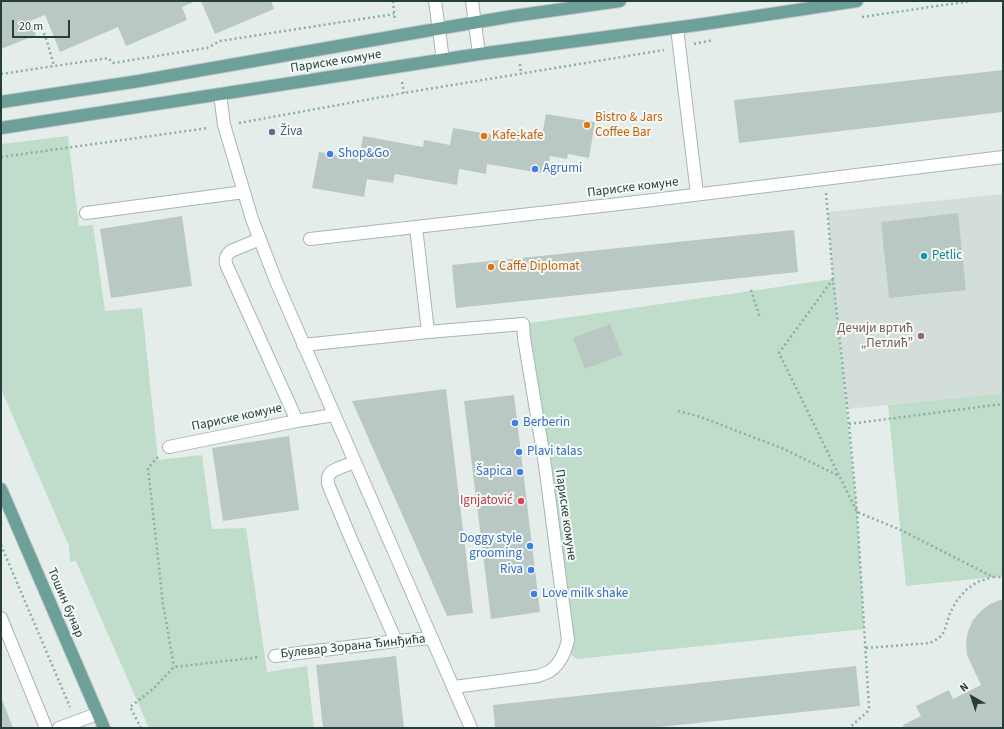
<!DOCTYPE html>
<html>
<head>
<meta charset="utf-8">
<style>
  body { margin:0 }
  #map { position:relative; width:1004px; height:729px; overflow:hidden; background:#e5edea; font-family:"Source Sans 3",sans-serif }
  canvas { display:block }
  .frame { position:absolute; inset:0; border:2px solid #253e3a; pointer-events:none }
  .north { position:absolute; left:952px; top:677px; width:40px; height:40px; -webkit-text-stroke:3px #f5faf8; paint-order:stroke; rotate:321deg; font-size:11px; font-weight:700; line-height:16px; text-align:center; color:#253e3a }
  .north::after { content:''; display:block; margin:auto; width:14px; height:18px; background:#253e3a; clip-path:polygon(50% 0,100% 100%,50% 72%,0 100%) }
  .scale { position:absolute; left:12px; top:20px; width:58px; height:18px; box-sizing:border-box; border:2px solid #253e3a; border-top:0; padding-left:5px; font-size:12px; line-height:14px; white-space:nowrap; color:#253e3a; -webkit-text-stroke:3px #f5faf8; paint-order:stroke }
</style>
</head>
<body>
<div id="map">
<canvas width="1004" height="729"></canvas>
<div class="frame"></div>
<div class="north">N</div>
<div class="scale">20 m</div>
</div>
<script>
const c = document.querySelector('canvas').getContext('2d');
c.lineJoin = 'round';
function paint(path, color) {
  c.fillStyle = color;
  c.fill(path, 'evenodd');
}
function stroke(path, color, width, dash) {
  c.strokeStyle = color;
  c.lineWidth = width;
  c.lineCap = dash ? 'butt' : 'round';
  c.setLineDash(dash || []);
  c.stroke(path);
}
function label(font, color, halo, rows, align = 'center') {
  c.font = font + ' "Source Sans 3",sans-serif';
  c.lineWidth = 4;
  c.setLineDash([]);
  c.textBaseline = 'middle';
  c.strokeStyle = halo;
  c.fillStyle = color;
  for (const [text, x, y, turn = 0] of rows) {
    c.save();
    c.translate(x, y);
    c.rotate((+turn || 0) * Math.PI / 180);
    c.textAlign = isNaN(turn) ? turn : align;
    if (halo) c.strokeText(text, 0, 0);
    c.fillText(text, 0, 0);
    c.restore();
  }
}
paint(new Path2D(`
  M1003 194V393L847 409 833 279 828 212Z`), '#d3ddd9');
paint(new Path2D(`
  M68 136 79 226 93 225 105 311 142 308 158 460 202 455 212 529 246 528 267 672 307 666 314 728H149L76 561 70 562 69 546 1 389V144Z
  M833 279 857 512 864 629 577 659 565 650 523 324Z
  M1003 393V576L906 586 888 405Z`), '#bfddca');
paint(new Path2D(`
  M1 1H196L182 7 187 20 126 46 118 27 60 52 45 15 30 21 36 35 1 49Z
  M201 1H271L274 9 215 34Z
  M1003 70V112L739 143 734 100Z
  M546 114 595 122 589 158 568 154 567 159 550 156 547 174 487 164 486 174 459 169 457 185 395 174 393 183 367 179 364 197 312 188 319 152 342 156 343 151 360 154 363 136 423 147 424 140 450 145 453 128 513 138 515 131 542 135Z
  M958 213 966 290 889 298 881 222Z
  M182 216 192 286 111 298 100 229Z
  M794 230 798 272 456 308 452 265Z
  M610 324 622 355 585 369 573 338Z
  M446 389 473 613 447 616 352 401Z
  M514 395 540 612 491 619 464 401Z
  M289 436 299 510 223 521 212 448Z
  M1003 599V728H904L903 725 921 716 916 706 949 690 953 699 981 685 972 666 967 655 966 643 968 631 973 620 981 611 990 604Z
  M396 656 404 728H323L316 665Z
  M856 666 860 706 650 728H495L493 705Z
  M1 697 8 715 13 728H1Z`), '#bac8c4');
const minor = new Path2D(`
  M435 1 443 60
  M472 1 479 54
  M677 28 697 194
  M220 94 224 125 252 219 276 281 471 728
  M86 213 244 192
  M416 227 428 332
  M260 239 231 251C226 255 225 258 226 264L297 421
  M310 239 645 201 1003 157
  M303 345 428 332 523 324 524 338 544 458 568 640C565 652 561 663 550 671 547 673 542 674 538 676L454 687
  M169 447 297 421 334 415
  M355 462C348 465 332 469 329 475 327 478 328 481 328 484L351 539 396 641
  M1 618 46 728
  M275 656 396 641 432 638
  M59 728 97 714`);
const major = new Path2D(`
  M1 102 139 81 396 36 513 16 620 1
  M1 128 479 54 704 24 857 1
  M1 489 104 728`);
stroke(minor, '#a8b5b2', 14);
stroke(major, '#c2c9c8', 14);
stroke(new Path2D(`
  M393 1 395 21
  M862 17 971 1
  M40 24 47 41 54 66
  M694 44 713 40
  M520 64 521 73
  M1 74 108 58 113 63 207 48 220 41 394 14
  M402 82 404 93
  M239 123 404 93 664 50
  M1 157 208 128
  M826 193 833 279 849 424 857 512 869 707 867 712 849 728
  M833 279 779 353 857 512 901 530 993 577H1003
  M751 290 760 318
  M678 411 698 416 784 449 839 476
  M849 424 1003 404
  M158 457 148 468 163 604 174 667
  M1 545 70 707
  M866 648 930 643 939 638 944 632 950 613 957 600 966 590 977 582 993 577
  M141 728 130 707 153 689 174 667 260 657`), '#87afa7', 2.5, [2, 3]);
stroke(minor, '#fff', 12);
stroke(major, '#6ca098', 12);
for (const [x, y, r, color] of [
  [587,125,4,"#e8710a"],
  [272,132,4,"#5c6f8a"],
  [484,136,4,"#e8710a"],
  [330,154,4,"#3f7fe0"],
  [535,169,4,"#3f7fe0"],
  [924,256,4,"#0f9aa8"],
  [491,267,4,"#e8710a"],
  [921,336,4,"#8d6e63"],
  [515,423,4,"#3f7fe0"],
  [519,452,4,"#3f7fe0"],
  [520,472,4,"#3f7fe0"],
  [521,501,4,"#e0444e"],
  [530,546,4,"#3f7fe0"],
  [531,570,4,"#3f7fe0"],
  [534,594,4,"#3f7fe0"]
]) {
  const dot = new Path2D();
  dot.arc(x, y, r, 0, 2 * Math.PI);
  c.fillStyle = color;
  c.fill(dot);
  stroke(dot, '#f5faf8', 1.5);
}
label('13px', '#253e3a', '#f5faf8', [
  ["Париске комуне",336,62,-9],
  ["Париске комуне",633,188,-7],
  ["Париске комуне",237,418,-12],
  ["Париске комуне",565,515,82],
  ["Тошин бунар",65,603,67],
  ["Булевар Зорана Ђинђића",353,647,-6]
]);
label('13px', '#c56008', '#f5faf8', [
  ["Bistro & Jars",595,118],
  ["Coffee Bar",595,133],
  ["Kafe-kafe",492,136],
  ["Caffe Diplomat",499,267]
], 'left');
label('13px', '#4e5e75', '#f5faf8', [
  ["Živa",280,132]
], 'left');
label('13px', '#366cbe', '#f5faf8', [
  ["Shop&Go",338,154],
  ["Agrumi",543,169],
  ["Berberin",523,423],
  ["Plavi talas",527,452],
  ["Šapica",512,472,"right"],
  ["Doggy style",522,539,"right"],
  ["grooming",522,554,"right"],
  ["Riva",523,570,"right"],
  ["Love milk shake",542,594]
], 'left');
label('13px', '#0d838f', '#f5faf8', [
  ["Petlic",932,256]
], 'left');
label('13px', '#785e54', '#f5faf8', [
  ["Дечији вртић",913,329],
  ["„Петлић”",913,344]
], 'right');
label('13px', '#be3a42', '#f5faf8', [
  ["Ignjatović",513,501]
], 'right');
</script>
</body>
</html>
